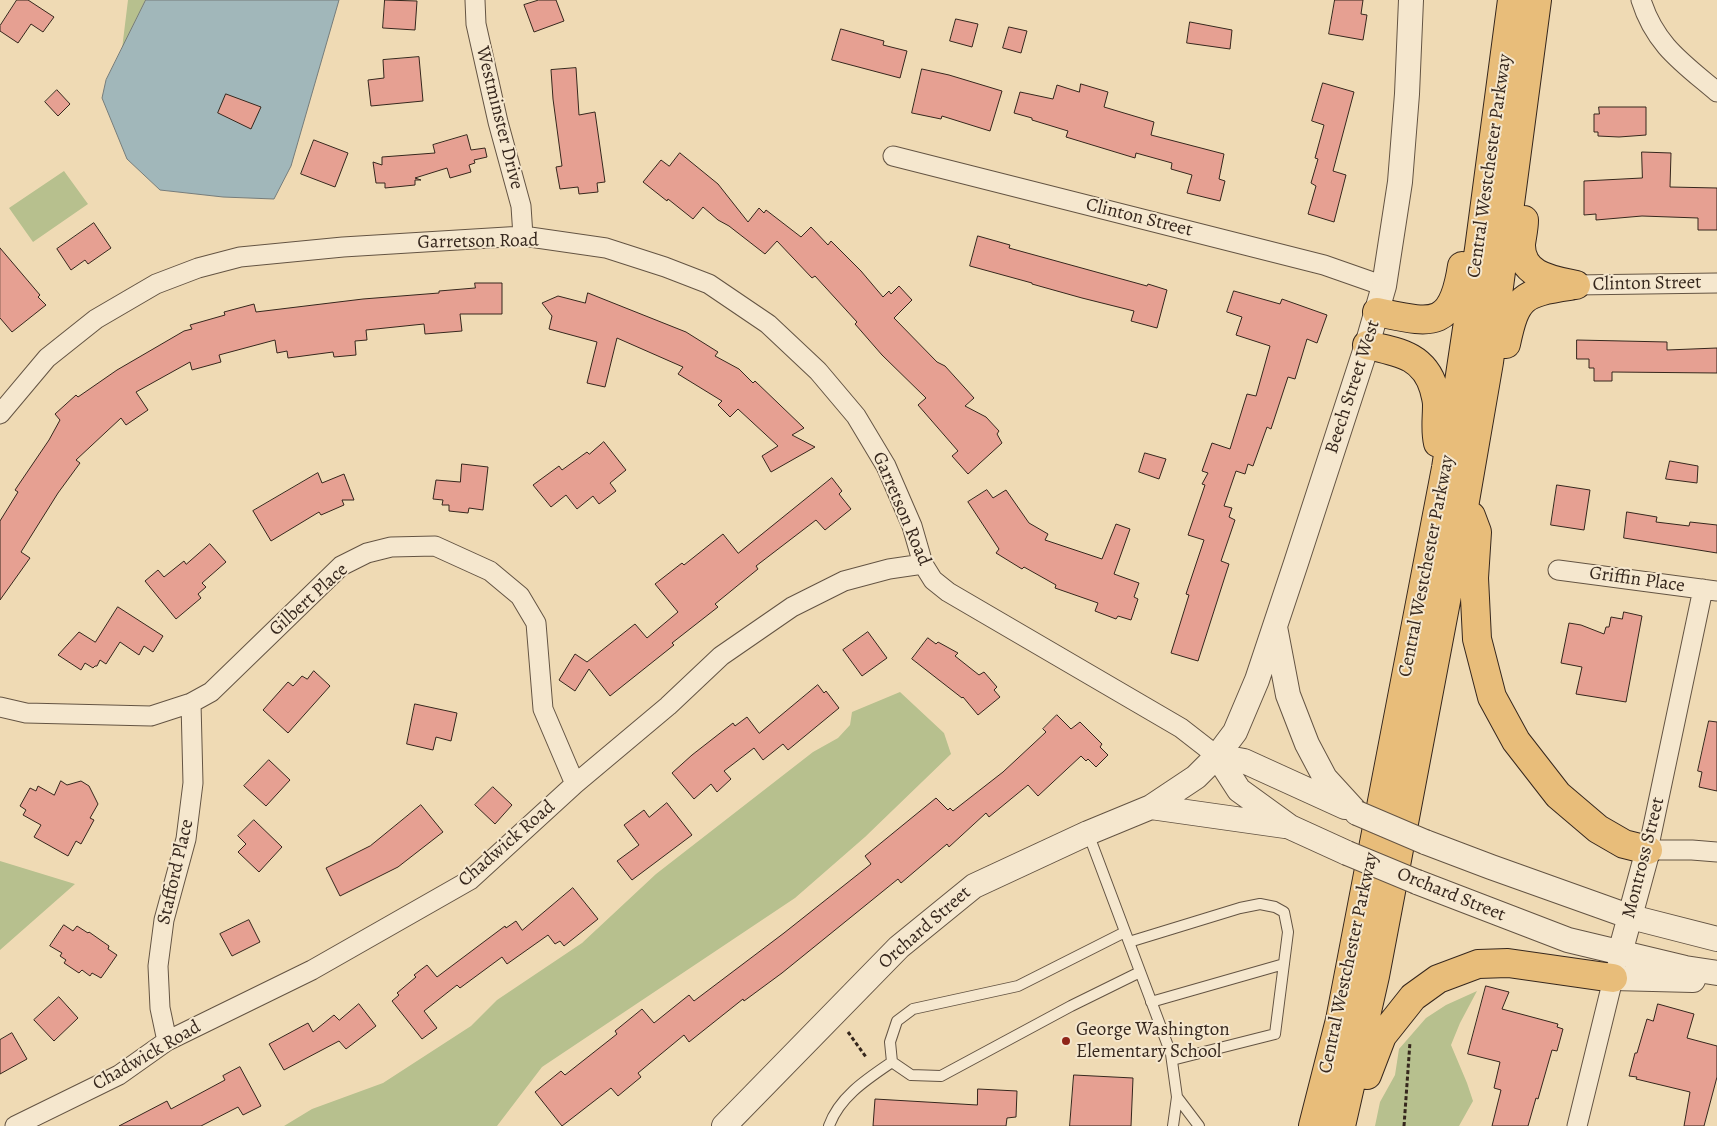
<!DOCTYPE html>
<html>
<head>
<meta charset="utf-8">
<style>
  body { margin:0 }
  canvas { display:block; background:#efdab4 }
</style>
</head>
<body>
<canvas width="1717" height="1126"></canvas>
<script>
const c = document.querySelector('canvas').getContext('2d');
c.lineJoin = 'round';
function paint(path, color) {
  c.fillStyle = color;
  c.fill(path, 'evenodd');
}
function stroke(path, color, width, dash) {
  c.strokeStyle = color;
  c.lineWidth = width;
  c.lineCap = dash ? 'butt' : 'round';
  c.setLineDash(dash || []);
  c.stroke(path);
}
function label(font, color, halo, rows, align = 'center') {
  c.font = font + ' Alegreya,serif';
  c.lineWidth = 4;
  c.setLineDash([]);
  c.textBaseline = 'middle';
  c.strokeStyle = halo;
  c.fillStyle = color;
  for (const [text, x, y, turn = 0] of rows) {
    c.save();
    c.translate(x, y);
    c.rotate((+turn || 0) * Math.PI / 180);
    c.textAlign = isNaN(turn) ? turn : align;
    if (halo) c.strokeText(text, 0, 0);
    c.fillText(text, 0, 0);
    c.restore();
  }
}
paint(new Path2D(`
  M128 0H146L122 49Z
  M64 171 88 204 33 242 9 208Z
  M900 692 944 733 951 754 865 837 795 898 542 1067 497 1126H284L312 1109 383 1083 471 1026 497 1000 582 943 656 874 813 752 838 738 850 725 852 712Z
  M0 861 75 884 0 950Z
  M1477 991 1460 1023 1451 1045 1467 1083 1473 1101 1459 1126H1375L1380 1102 1395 1075 1399 1049 1426 1018 1446 1005Z`), '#b7c08e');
const water = new Path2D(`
  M146 0H339L291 166 274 199 223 197 160 190 127 159 102 98 106 80Z`);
paint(water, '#a1b7ba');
stroke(water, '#767d7b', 1);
const building = new Path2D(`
  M17 0H28L54 17 43 32 31 24 18 43 0 31V26Z
  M385 0 417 1 415 30 383 28Z
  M539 0H556L564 21 534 32 524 5Z
  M1335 0H1363L1361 14 1367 15 1363 40 1329 34Z
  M956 19 978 24 972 47 950 41Z
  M1190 22 1232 30 1230 49 1187 43Z
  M1009 27 1027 31 1021 53 1003 48Z
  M841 29 884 41 883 45 907 51 900 78 832 60Z
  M419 57 423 101 371 106 368 80 384 78 383 60Z
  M576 68 579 115 595 112 605 182 597 183 598 192 579 194 578 187 560 189 556 167 562 166 553 99 551 70Z
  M922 69 949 75 1002 91 990 131 942 116 941 119 912 113Z
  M1323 83 1354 92 1333 171 1346 175 1334 222 1308 214 1316 186 1311 183 1318 159 1315 158 1324 125 1312 121Z
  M1081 84 1108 92 1104 107 1154 122 1151 135 1224 154 1219 179 1225 181 1220 201 1187 193 1192 175 1171 169 1172 163 1136 153 1135 158 1066 137 1068 131 1032 120V118L1014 113 1020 92 1053 99 1057 85 1079 92Z
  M57 90 70 104 58 116 45 102Z
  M226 94 261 107 251 129 218 113Z
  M1599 107H1646V135L1619 137 1598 136V132H1594V114H1599Z
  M467 135 471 150 485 148 487 157 474 160 475 163 469 165 471 172 450 178 447 168 415 178 421 180H415V185L385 188V183H376L373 162 382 165V157L435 153 433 145Z
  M314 140 348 153 335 187 301 174Z
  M1642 152 1671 153 1670 187 1717 188V230H1698V218L1642 216 1596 220V214L1584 215V181L1642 178Z
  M680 153 718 184 748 222 759 208 764 213 766 210 801 237 811 227 828 245 831 241 861 271 883 297 889 291 891 294 899 286 912 300 894 318 937 362 945 366 974 398 965 406 986 417 999 431 997 434 1002 443 968 474 952 456 958 451 918 405 926 398 882 355 855 324 857 322 815 276 812 278 777 241 765 254 729 226 718 220 703 207 693 219 668 199 667 201 643 182 661 160 669 166Z
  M94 223 111 248 88 264 85 260 71 270 57 249Z
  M978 236 1010 245 1009 248 1147 286 1148 284 1167 290 1157 328 1131 321 1134 311 1082 298 1032 284V283L970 266Z
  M0 248 40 295 38 297 46 305 12 332 0 318Z
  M475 283H502V314H460L462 331 425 334 424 324 366 330 367 340 355 341 356 355 334 357 333 352 288 358 287 351 277 353 275 340 219 355 221 362 192 370 190 362 136 392 148 410 126 425 121 418 76 460 80 463 58 493 21 552 30 558 0 600V521L18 492 15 490 49 440 60 420 55 414 76 395 78 397 117 370 184 331 192 329 190 325 225 315 224 312 254 304 256 312 363 299 439 293V291L475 288Z
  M1234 291 1280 304 1282 299 1327 315 1317 343 1307 339 1295 379 1288 377 1271 429 1267 427 1253 466 1248 464 1245 474 1236 471 1224 506 1232 508 1229 517 1235 520 1221 561 1229 564 1198 661 1171 653 1189 595 1186 594 1204 540 1188 535 1205 485 1202 484 1208 473 1202 471 1212 443 1230 449 1247 394 1256 396 1270 346 1236 335 1242 317 1227 312Z
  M588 293 686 332 718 352 715 356 739 369 753 383 755 381 804 428 792 435 815 447 771 472 762 456 778 446 738 409 730 417 718 405 722 401 678 374 683 367 617 338 605 387 587 383 597 342 549 329 552 316 542 303 558 296 585 303Z
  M1577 340 1667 342V350L1717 348V373L1612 372V381H1594V368H1589V359H1577Z
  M604 442 626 470 610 483 616 491 599 504 593 496 577 509 566 495 551 507 533 485 559 466 562 470 587 452 589 454Z
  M1145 453 1166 459 1159 479 1139 472Z
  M1670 461 1698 466 1697 483 1666 479Z
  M462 464 488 467 483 510 469 508 468 513 449 511V505H442L443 500 433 499 436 480 460 482Z
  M318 473 322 483 344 474 354 500H342L344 505 321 515 319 512 271 541 253 511Z
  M832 478 842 491 839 494 851 509 825 530 816 520 756 566 758 569 715 604 718 607 672 643 674 645 610 696 589 669 575 691 559 680 575 654 587 662 635 624 647 638 678 612 655 584 682 563 684 565 723 534 738 553Z
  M1557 485 1590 490 1584 530 1551 525Z
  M987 490 993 498 1006 490 1029 523 1048 534 1045 540 1102 559 1116 524 1130 529 1114 574 1139 583 1134 597 1138 599 1131 620 1118 616 1116 619 1095 611 1098 603 1055 588 1056 585 1024 567 1022 569 996 553 999 549 968 502Z
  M1627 512 1657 517 1656 522 1689 526 1690 522 1717 525V553L1624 538Z
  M210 544 226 562 202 583 206 587 198 594 201 598 176 619 145 581 158 570 164 577 184 561 186 564Z
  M118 607 163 636 153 652 144 646 139 655 120 642 106 664 100 660 97 666H95L93 668 85 663 81 670 58 655 79 632 95 642Z
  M1624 612 1642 616 1626 702 1576 694 1582 667 1561 663 1569 623 1581 625 1604 634 1606 627H1609L1611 617 1622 619Z
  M868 632 887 658 862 676 843 650Z
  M928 638 936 644 938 642 958 653 955 656 979 675 984 672 997 687 994 690 1000 697 978 715 963 697 962 698 912 659Z
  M314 671 330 686 288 733 263 710 288 682 293 686 302 676 307 679Z
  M818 685 824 693 826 691 839 708 788 750 783 744 763 760 754 748 724 771 731 779 717 792 711 784 694 799 672 773 692 755 733 723 735 726 747 717 759 733Z
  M415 704 457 713 451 741 436 737 433 750 407 744Z
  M1057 715 1071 729 1080 722 1102 744 1100 747 1108 755 1096 767 1088 759 1086 761 1081 756 1038 796 1028 785 989 817 986 813 949 847 947 844 901 883 898 879 782 973 744 1001 743 999 689 1042 684 1035 638 1073 641 1077 618 1096 611 1088 562 1126 535 1092 561 1071 565 1075 617 1034 615 1031 642 1009 654 1023 689 995 694 1001 784 933 871 864 865 856 936 798 948 810 950 808 953 811 1003 772 1046 732 1043 729Z
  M1709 721 1717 722V791L1699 787 1702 772 1698 771Z
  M269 760 290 780 266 806 244 786Z
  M61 781 67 785 81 781 89 786 98 804 90 818 94 820 81 844 76 841 68 856 34 837 41 825 23 815 26 810 20 806 30 788 36 791 38 786 54 795Z
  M493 787 512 805 495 824 475 805Z
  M667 803 692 835 632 880 617 861 639 845 624 825 644 810 649 817Z
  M421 805 443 832 398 867 340 896 326 868 370 846Z
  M254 820 282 847 259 872 238 852 246 844 238 836Z
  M573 888 598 919 564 946 560 941 555 944 548 935 507 964 502 957 460 988 457 985 424 1011 437 1028 422 1039 392 1001 399 995 397 993 416 977 414 975 427 965 437 977 505 926 506 928 516 921 522 930Z
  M249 920 260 942 232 956 220 934Z
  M64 925 73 931 77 926 88 933 89 932 109 946 108 949 117 955 101 978 92 973 90 976 82 970 79 973 64 963 66 960 60 956 62 953 50 946Z
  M1486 986 1509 992 1502 1009 1558 1024 1557 1027 1563 1029 1557 1051 1552 1050 1538 1099 1536 1098 1528 1126H1492L1501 1090 1494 1088 1500 1062 1468 1054Z
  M59 997 78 1018 54 1041 34 1020Z
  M359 1004 376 1026 346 1049 339 1041 284 1070 269 1044 308 1023 313 1032 334 1015 339 1020Z
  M1658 1004 1694 1014 1687 1038 1717 1046V1077L1704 1126H1684L1690 1092 1636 1079 1637 1077 1629 1076 1635 1053H1637L1647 1019 1653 1021Z
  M12 1033 27 1059 0 1074V1040Z
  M240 1067 261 1106 243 1115 238 1107 201 1126H119L167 1101 171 1109 225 1080 223 1076Z
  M1074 1075 1133 1078 1131 1126H1070Z
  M978 1089 1017 1091 1016 1117 1007 1118 1006 1126H873L875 1099 977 1105Z`);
paint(building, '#e6a092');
stroke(building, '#36271d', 1);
const service = new Path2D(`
  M1088 833 1171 1054 1177 1097
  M1125 932 1018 986 913 1009 897 1021 890 1042 892 1062 911 1075 941 1076 1071 1006 1140 972
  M1129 942 1240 908 1260 904 1275 907 1284 912 1288 932 1275 1034 1172 1060
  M1151 1002 1284 964
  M829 1126C839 1097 867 1079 892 1062
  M1173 1126 1177 1097 1199 1126`);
const minor = new Path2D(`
  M475 0 476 24 498 122 521 206 523 236
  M1641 0C1655 45 1683 63 1717 92
  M893 156 1324 265 1384 286
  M1576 285 1717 283
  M0 414 47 358 96 319 156 284 198 268 240 257 343 247 523 236 606 248 665 267 709 284 768 324 818 371 856 416 886 466 912 526 923 564 933 580 948 592 1181 728 1217 756
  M1558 570 1717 591
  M1703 589 1648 850H1692L1717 852
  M0 707 26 713 151 716 191 703 211 692 341 566 367 553 391 547 435 546 490 571 520 596 536 623 543 709 575 784
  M167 1041 160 1008 158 966 164 920 186 839 193 783 191 703
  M15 1126 119 1075 167 1041 312 970 470 880 575 784 668 706 721 656 792 607 844 581 889 569 923 564
  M1577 1126 1616 967`);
const tertiary = new Path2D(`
  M1275 627 1288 695 1307 744 1325 778 1357 813
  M1217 756 1239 790 1290 827 1347 853
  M1217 756 1244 761 1345 807
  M1151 807 1285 826
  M1425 842 1491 867 1631 917 1717 939
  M1417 882 1568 940 1685 968 1717 973
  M1620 953 1648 850
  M1613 978 1693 980
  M724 1126 899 947 974 886 1088 833 1151 807 1196 777 1217 756 1235 732 1257 680 1296 563 1367 345 1384 286 1400 182 1407 94 1411 0`);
const primary = new Path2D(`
  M1524 220C1524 228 1522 236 1521 244 1520 276 1553 280 1576 285
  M1377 312C1431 323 1452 331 1462 266
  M1506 344C1516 297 1522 293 1570 286
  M1367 345C1398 352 1424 355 1434 389 1435 394 1437 399 1437 405 1437 418 1435 431 1438 443
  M1471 516 1477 532 1474 578 1477 639 1492 697 1516 741 1558 795 1598 829 1624 844 1648 850
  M1367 1075 1382 1036 1390 1026 1413 997 1438 979 1478 964 1508 963 1613 978
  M1313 1126 1340 1020 1446 468 1479 249 1512 0
  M1341 1126 1375 976 1465 501 1489 362 1537 0`);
stroke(service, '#645443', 12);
stroke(minor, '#645443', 21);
stroke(tertiary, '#645443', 26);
stroke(primary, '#36271d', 30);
stroke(new Path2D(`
  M848 1032 866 1057
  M1404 1126 1410 1042`), '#36271d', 3, [4, 2.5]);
stroke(service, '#f5e7ce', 10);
stroke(minor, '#f5e7ce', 19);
stroke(tertiary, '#f5e7ce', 24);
stroke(primary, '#e8bd7a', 28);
const tertiaryBridge = new Path2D(`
  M1357 813 1425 842
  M1347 853 1417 882`);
stroke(tertiaryBridge, '#645443', 26, []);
stroke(tertiaryBridge, '#f5e7ce', 24);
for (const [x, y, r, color] of [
  [1066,1041,5,"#8f2418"]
]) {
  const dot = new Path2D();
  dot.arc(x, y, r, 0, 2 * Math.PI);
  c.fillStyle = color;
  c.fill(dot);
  stroke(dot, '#f5e7ce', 2);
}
label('19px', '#36271d', '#f5e7ce', [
  ["Westminster Drive",499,118,76],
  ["Central Westchester Parkway",1490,166,-82],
  ["Clinton Street",1139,218,14],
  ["Garretson Road",478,242,-1],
  ["Clinton Street",1647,284,-1],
  ["Beech Street West",1353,387,-72],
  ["Garretson Road",901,509,67],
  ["Central Westchester Parkway",1427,566,-79],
  ["Griffin Place",1637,580,8],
  ["Gilbert Place",309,600,-42],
  ["Chadwick Road",507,844,-41],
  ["Montross Street",1644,858,-76],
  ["Stafford Place",176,872,-77],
  ["Orchard Street",1451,895,22],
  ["Orchard Street",925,928,-41],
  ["Central Westchester Parkway",1349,963,-78],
  ["Chadwick Road",147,1056,-30]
]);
label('19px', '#36271d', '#f5e7ce', [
  ["George Washington",1076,1030],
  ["Elementary School",1076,1052]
], 'left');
</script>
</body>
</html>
